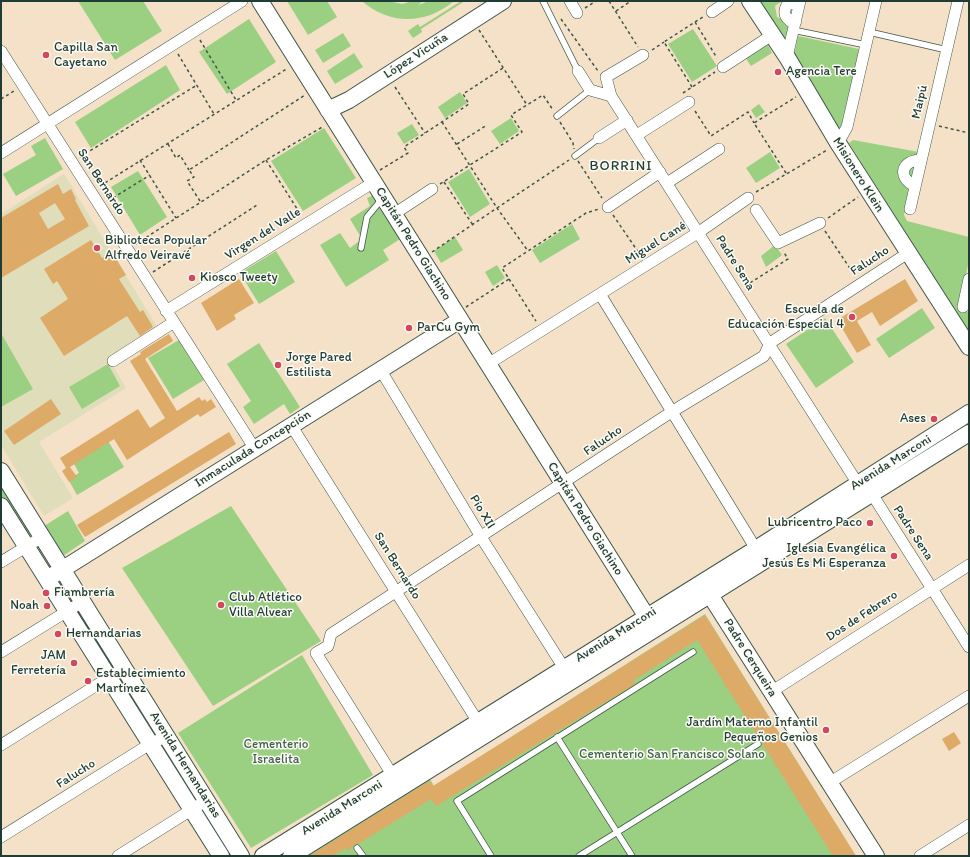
<!DOCTYPE html>
<html>
<head>
<meta charset="utf-8">
<style>
  body { margin:0 }
  #map { position:relative; width:970px; height:857px; overflow:hidden; background:#f4e1c7; font-family:Itim,sans-serif }
  canvas { display:block }
  .frame { position:absolute; inset:0; border:2px solid #1f3d34; pointer-events:none }
</style>
</head>
<body>
<div id="map">
<canvas width="970" height="857"></canvas>
<div class="frame"></div>
</div>
<script>
const c = document.querySelector('canvas').getContext('2d');
c.lineJoin = 'round';
function paint(path, color) {
  c.fillStyle = color;
  c.fill(path, 'evenodd');
}
function stroke(path, color, width, dash) {
  c.strokeStyle = color;
  c.lineWidth = width;
  c.lineCap = dash ? 'butt' : 'round';
  c.setLineDash(dash || []);
  c.stroke(path);
}
function label(font, color, halo, rows, align = 'center') {
  c.font = font + ' Itim,sans-serif';
  c.lineWidth = 3;
  c.setLineDash([]);
  c.textBaseline = 'middle';
  c.strokeStyle = halo;
  c.fillStyle = color;
  for (const [text, x, y, turn = 0] of rows) {
    c.save();
    c.translate(x, y);
    c.rotate((+turn || 0) * Math.PI / 180);
    c.textAlign = isNaN(turn) ? turn : align;
    if (halo) c.strokeText(text, 0, 0);
    c.fillText(text, 0, 0);
    c.restore();
  }
}
paint(new Path2D(`
  M64 174 159 330 110 361 126 388 39 442 73 498 44 516 1 445V214Z`), '#e0ddbb');
paint(new Path2D(`
  M78 1H143L162 31 115 60Z
  M287 1H327L337 17 308 35Z
  M362 1H388L402 4 413 1H423L418 5 429 1H454C427 24 390 26 362 1Z
  M461 1H465L421 29 422 32 413 38 408 31 418 24 420 27Z
  M760 1H782L775 6 777 17 790 23 786 43Z
  M249 19 276 62 227 94 199 52Z
  M693 29 717 66 692 82 668 44Z
  M343 33 351 46 323 63 315 50Z
  M798 36 859 49 841 132 794 55Z
  M767 43 772 53 751 66 745 57Z
  M354 53 363 67 335 84 327 71Z
  M166 65 180 90 91 148 75 122Z
  M460 92 467 103 445 118 438 107Z
  M759 104 765 112 756 118 751 110Z
  M511 118 519 131 500 144 491 131Z
  M412 124 419 135 404 144 397 133Z
  M324 128 356 178 303 211 271 161Z
  M45 138 63 169 16 196 3 174 36 155 31 146Z
  M853 140 919 152 904 215 907 221 969 237V261L958 309 969 312V333L849 143Z
  M770 152 780 168 756 183 746 168Z
  M469 169 490 204 470 217 448 182Z
  M138 171 167 217 140 235 111 187Z
  M372 196 400 239 383 250 389 260 346 287 320 245 340 233 350 248 362 239 350 219 370 206 367 198Z
  M572 224 580 239 540 263 532 250Z
  M455 237 463 250 441 263 434 251Z
  M775 245 782 255 766 267 761 256Z
  M276 251 295 282 259 304 240 273Z
  M497 265 505 278 493 286 485 272Z
  M922 308 935 328 889 358 876 339Z
  M825 318 854 362 816 388 786 344Z
  M1 333 33 389 1 407Z
  M179 340 204 380 173 399 148 358Z
  M259 343 300 407 290 414 284 404 254 424 243 407 251 401 227 364Z
  M108 364 120 386 82 409 69 387Z
  M108 441 124 467 77 495 68 479 79 473 73 462Z
  M1 485 32 532 27 535 1 495Z
  M231 506 321 641 213 706 122 568Z
  M68 511 85 541 63 556 44 526Z
  M705 614 856 856H307L430 779 434 786Z
  M85 618 114 666 108 670 79 621Z
  M302 655 373 775 251 848 178 733Z
  M125 682 155 730 149 734 120 685Z
  M166 750 196 799 190 802 161 754Z`), '#9bd082');
paint(new Path2D(`
  M58 184 63 194 71 189 76 199 75 200 89 226 1 278V218ZM55 203 65 219 48 229 39 213Z
  M91 240 102 258 112 252 126 275 119 279 140 312 143 310 153 327 140 336 127 316 64 356 40 318 68 299 57 281 53 284 44 269Z
  M239 279 254 303 234 315 236 319 217 331 201 303Z
  M905 279 918 301 880 326 872 312 857 321 871 345 857 353 837 320Z
  M169 334 173 341 145 359 177 411 199 397 202 401 205 399 207 402 211 399 216 407 200 417 198 414 127 460 114 439 70 467 77 477 69 482 62 471 66 468 60 458 138 409 150 428 165 418 130 361 141 354 140 352Z
  M51 399 61 414 14 445 4 431Z
  M229 432 236 444 85 537 77 525Z
  M705 615 856 856H833L697 640 633 681 635 684 436 806 431 799 358 844H355L348 851 346 848 332 856H309L429 781 433 786Z
  M954 732 961 743 949 751 942 739Z`), '#deaa68');
const lane = new Path2D(`
  M543 1 578 71
  M793 30 866 45
  M869 32 947 50
  M557 116 590 90
  M575 156 599 138
  M361 248 367 217 382 199
  M557 737 632 856
  M357 848 363 856
  M491 856 457 801 693 652
  M579 856 758 744`);
const street = new Path2D(`
  M570 1 577 13
  M712 12 728 1
  M796 21H790C784 16 783 12 787 5L793 3 799 5
  M1 51 255 449
  M787 57 800 1
  M723 67 772 35
  M578 71 590 90 611 96 858 484 872 494 969 647
  M611 96 606 77 643 55
  M637 135 689 102
  M599 138 627 120
  M838 143 847 127 876 1
  M1 153 242 1
  M667 183 719 149
  M915 186C897 178 901 160 921 160
  M608 207 660 172
  M910 209 958 1
  M756 210 778 243 820 223
  M394 214 432 189
  M600 294 756 549
  M963 307 969 279
  M166 311 374 182
  M113 361 174 322
  M488 364 699 232 748 198
  M380 369 481 537 564 668
  M291 425 478 722
  M1 562 42 537
  M1 652 82 602
  M771 692 969 565
  M1 745 124 668
  M393 776 316 653 328 646 331 634 673 411 764 356 770 343 908 253
  M829 783 969 696
  M1 837 150 744 167 736
  M118 856 207 800
  M920 856 969 825`);
const secondary = new Path2D(`
  M260 1 652 625
  M750 1 787 57 838 143 969 347
  M328 110 349 100 503 1
  M1 471 241 856
  M1 506 221 856
  M47 579 460 320
  M705 587 876 856
  M263 856 756 549 969 413
  M291 856 969 433`);
stroke(lane, '#3f564a', 7);
stroke(street, '#3f564a', 12);
stroke(secondary, '#3f564a', 18);
stroke(new Path2D(`
  M609 1 638 47
  M585 8 596 1
  M616 11 631 1
  M561 19 598 71
  M695 22 703 17
  M479 30 527 105
  M200 40 236 100
  M652 50 664 42
  M178 54 214 114
  M395 87 425 133
  M692 87 664 42 695 22 717 58
  M683 93 715 72
  M1 99 14 91
  M695 111 711 136 748 112 754 123
  M442 122 497 208 569 160
  M560 122 573 143 574 149
  M939 126 969 133
  M168 144 176 158 180 155 189 170
  M457 144 487 125
  M80 157 197 85
  M140 160 176 218
  M266 160 301 215
  M578 161 602 198
  M380 170 408 153 404 147 469 104 463 94 503 68
  M786 173 754 123 796 97
  M444 182 473 225
  M440 184 522 132 511 115 543 95 553 110
  M100 186 288 68
  M756 192 827 150
  M108 201 150 175
  M200 201 187 181 194 177 189 170 305 95
  M613 215 641 256
  M828 218 858 197
  M825 231 855 276
  M136 244 266 160 324 126
  M432 252 497 208 528 251
  M153 272 257 205
  M509 279 536 321
  M745 286 788 259 783 251
  M466 307 509 279 502 268 586 213 599 209`), '#3f564a', 1.5, [3, 3]);
stroke(lane, '#fff', 5.5);
stroke(street, '#fff', 11);
stroke(secondary, '#fff', 16);
for (const [x, y, r, color] of [
  [46,55,4,"#d1495b"],
  [778,72,4,"#d1495b"],
  [97,248,4,"#d1495b"],
  [192,278,4,"#d1495b"],
  [852,317,4,"#d1495b"],
  [409,328,4,"#d1495b"],
  [278,365,4,"#d1495b"],
  [934,419,4,"#d1495b"],
  [870,523,4,"#d1495b"],
  [894,556,4,"#d1495b"],
  [46,593,4,"#d1495b"],
  [221,605,4,"#d1495b"],
  [47,606,4,"#d1495b"],
  [58,634,4,"#d1495b"],
  [74,663,4,"#d1495b"],
  [88,681,4,"#d1495b"],
  [826,730,4,"#d1495b"]
]) {
  const dot = new Path2D();
  dot.arc(x, y, r, 0, 2 * Math.PI);
  c.fillStyle = color;
  c.fill(dot);
  stroke(dot, '#fdfcf7', 1.5);
}
label('13px', '#1f3d34', '#fdfcf7', [
  ["Capilla San",54,48],
  ["Cayetano",54,63],
  ["Agencia Tere",786,72],
  ["Biblioteca Popular",105,241],
  ["Alfredo Veiravé",105,256],
  ["Kiosco Tweety",200,278],
  ["Escuela de",844,310,"right"],
  ["Educación Especial 4",844,325,"right"],
  ["ParCu Gym",417,328],
  ["Jorge Pared",286,358],
  ["Estilista",286,373],
  ["Ases",926,419,"right"],
  ["Lubricentro Paco",862,523,"right"],
  ["Iglesia Evangélica",886,549,"right"],
  ["Jesús Es Mi Esperanza",886,564,"right"],
  ["Fiambrería",54,593],
  ["Club Atlético",229,598],
  ["Villa Alvear",229,613],
  ["Noah",39,606,"right"],
  ["Hernandarias",66,634],
  ["JAM",66,656,"right"],
  ["Ferretería",66,671,"right"],
  ["Establecimiento",96,674],
  ["Martínez",96,689],
  ["Jardín Materno Infantil",818,723,"right"],
  ["Pequeños Genios",818,738,"right"]
], 'left');
label('13px', '#1f3d34', '#fdfcf7', [
  ["López Vicuña",416,56,-33],
  ["Maipú",920,102,-77],
  ["Misionero Klein",858,175,58],
  ["San Bernardo",101,182,57],
  ["Virgen del Valle",263,234,-32],
  ["Miguel Cané",656,243,-32],
  ["Capitán Pedro Giachino",413,244,58],
  ["Falucho",870,261,-33],
  ["Padre Sena",735,263,58],
  ["Falucho",603,441,-34],
  ["Inmaculada Concepción",253,449,-32],
  ["Avenida Marconi",891,463,-32],
  ["Pío XII",482,512,59],
  ["Capitán Pedro Giachino",585,519,58],
  ["Padre Sena",913,533,57],
  ["San Bernardo",397,566,58],
  ["Dos de Febrero",862,616,-33],
  ["Avenida Marconi",616,635,-32],
  ["Padre Cerqueira",750,658,58],
  ["Avenida Hernandarias",185,765,58],
  ["Falucho",76,774,-32],
  ["Avenida Marconi",342,808,-32]
]);
label('13px', '#3e6248', '#fdfcf7', [
  ["Cementerio",276,745],
  ["Israelita",276,760],
  ["Cementerio San Francisco Solano",672,755]
]);
c.letterSpacing = '1px';
label('14px', '#1f3d34', '#fdfcf7', [
  ["BORRINI",621,166]
]);
c.letterSpacing = '0px';
</script>
</body>
</html>
